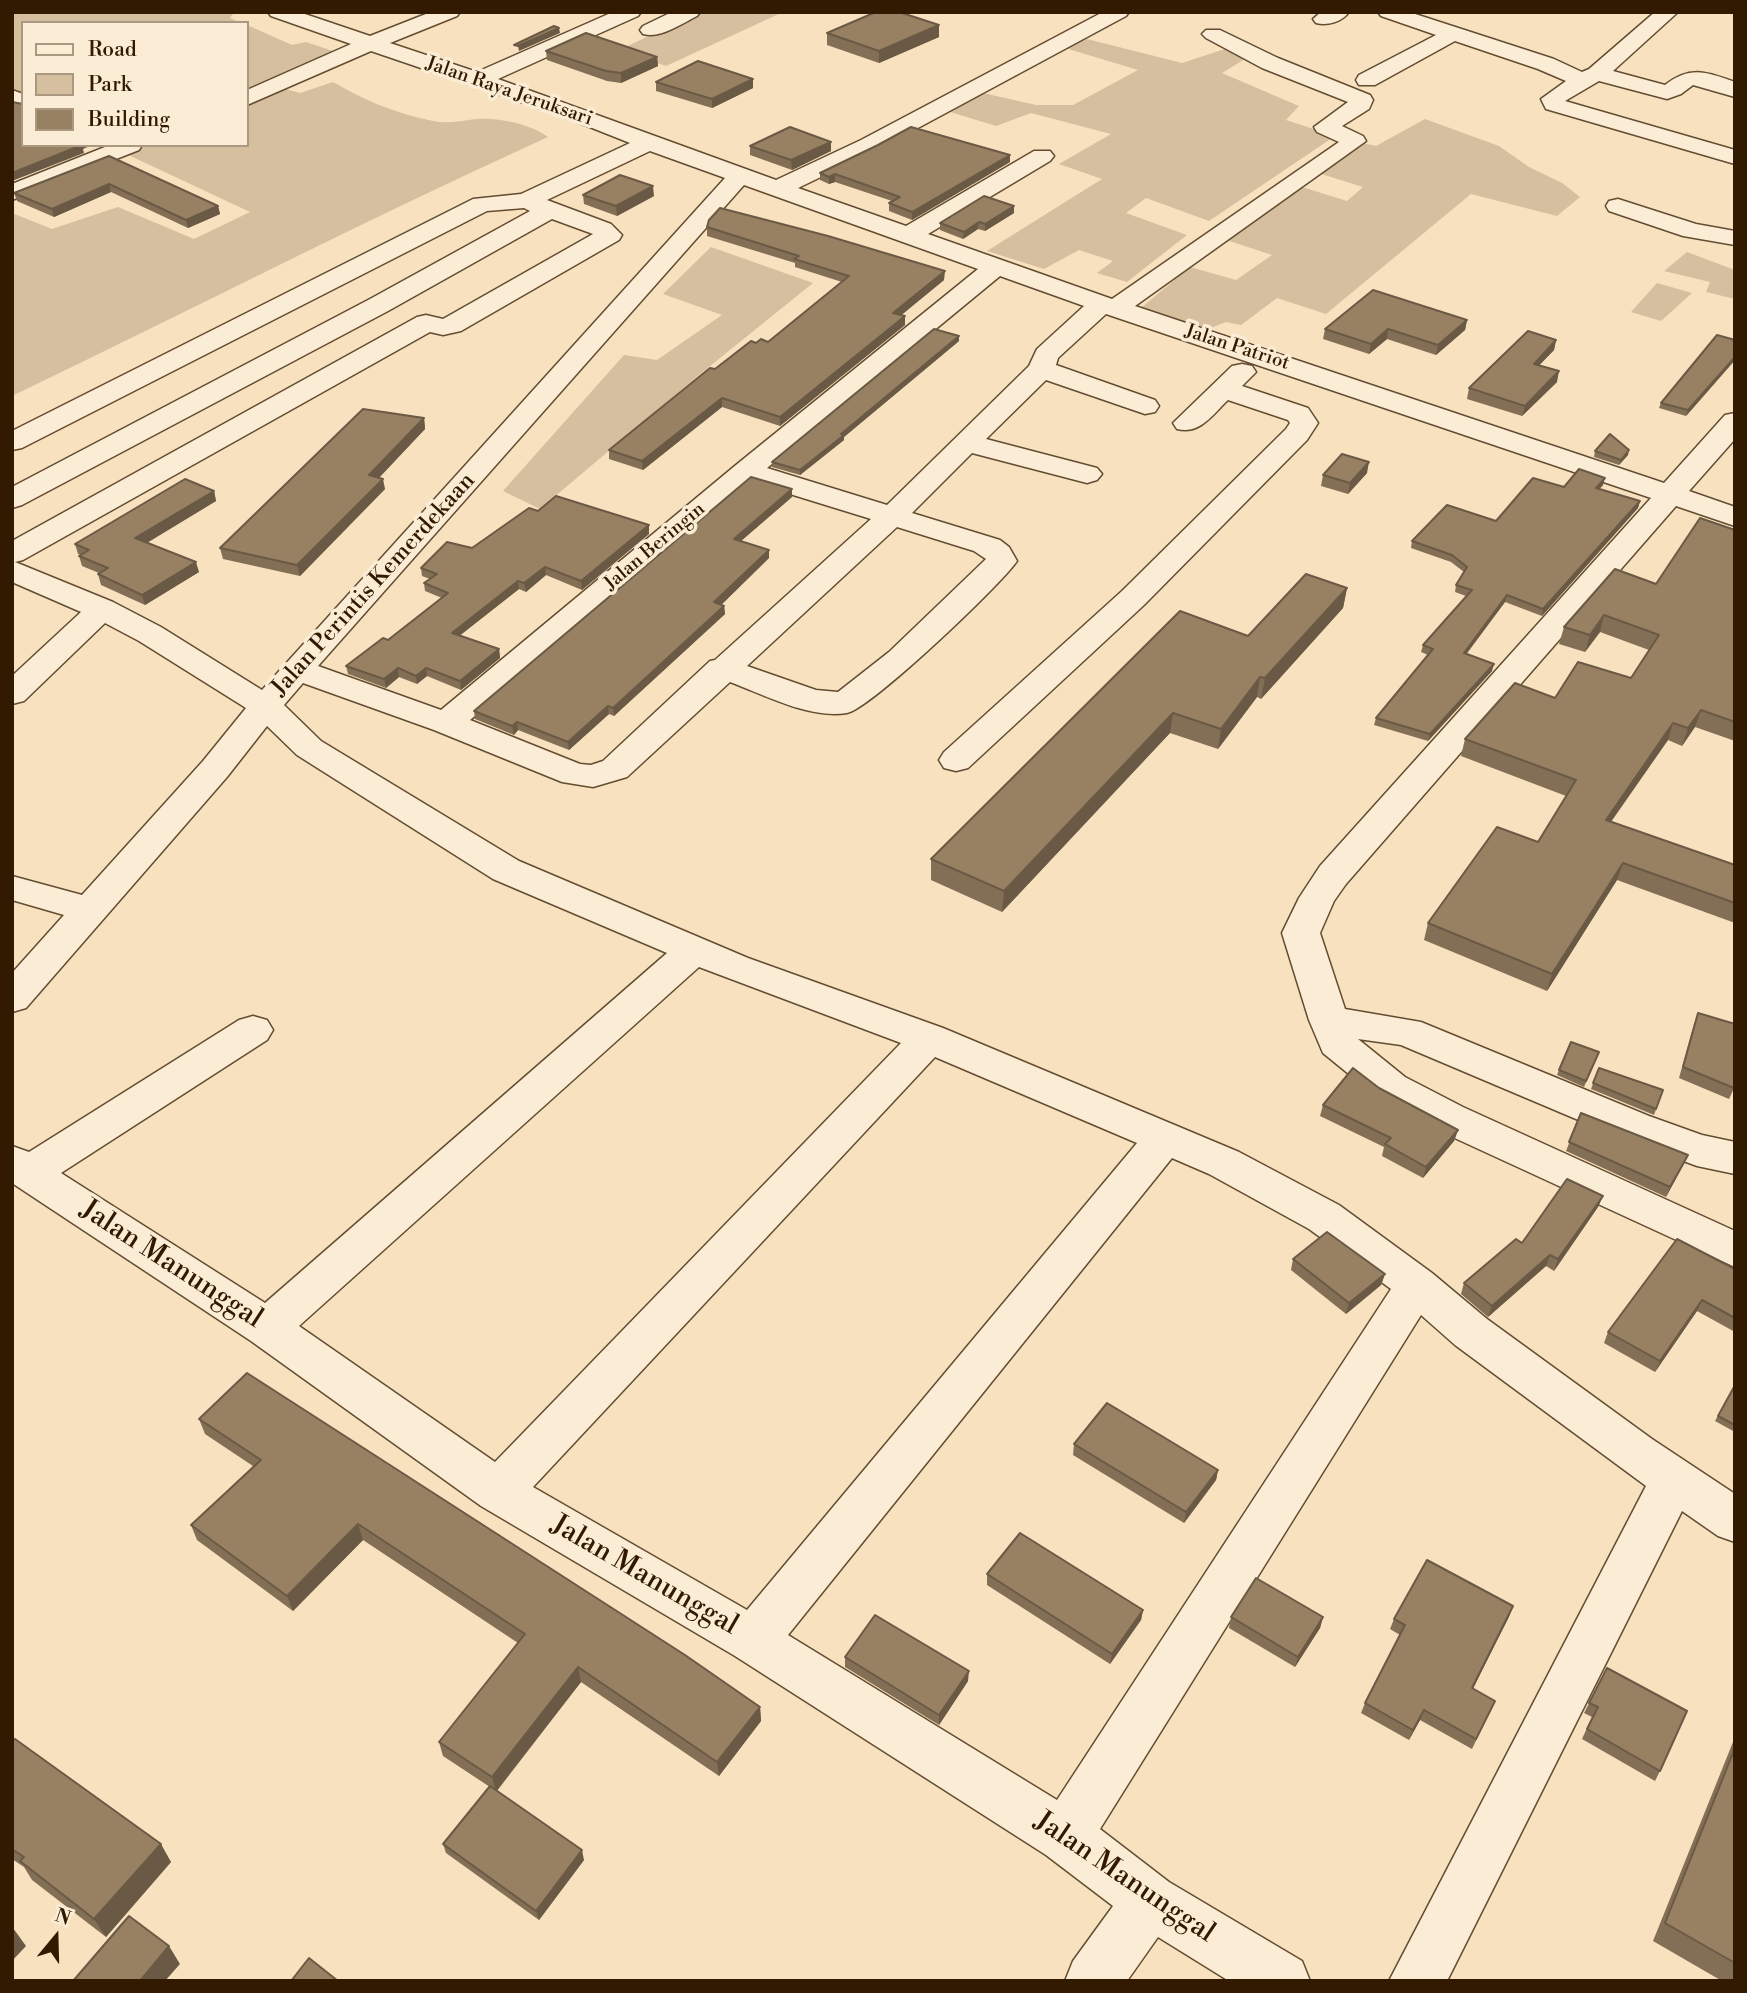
<!DOCTYPE html>
<html>
<head>
<meta charset="utf-8">
<style>
  body { margin:0 }
  #map { position:relative; width:1747px; height:1993px; overflow:hidden; background:#f7e1bf; font-family:"Libre Bodoni",serif }
  canvas { display:block }
  .frame { position:absolute; inset:0; border:14px solid #321a00; pointer-events:none }
  .legend { position:absolute; left:21px; top:21px; width:228px; height:126px; box-sizing:border-box; background:#faecd5; border:2px solid #aa9880; margin:0; padding:9px 12px; list-style:none; font-size:21px; color:#321a00 }
  .legend li { display:flex; align-items:center; gap:14px; height:35px }
  .legend b { width:35px; border:2px solid #aa9880 }
  .north { position:absolute; left:21px; top:1902px; width:70px; height:70px; -webkit-text-stroke:5px #faecd5; paint-order:stroke; rotate:19deg; font-size:19px; font-weight:700; line-height:28px; text-align:center; color:#321a00 }
  .north::after { content:''; display:block; margin:auto; width:24px; height:32px; background:#321a00; clip-path:polygon(50% 0,100% 100%,50% 72%,0 100%) }
</style>
</head>
<body>
<div id="map">
<canvas width="1747" height="1993"></canvas>
<div class="frame"></div>
<ul class="legend">
<li><b style="height:9px;background:#faecd5"></b>Road</li>
<li><b style="height:19px;background:#d6bf9f"></b>Park</li>
<li><b style="height:19px;background:#988163"></b>Building</li>
</ul>
<div class="north">N</div>
</div>
<script>
const c = document.querySelector('canvas').getContext('2d');
c.lineJoin = 'round';
function paint(path, color) {
  c.fillStyle = color;
  c.fill(path, 'evenodd');
}
function stroke(path, color, width, dash) {
  c.strokeStyle = color;
  c.lineWidth = width;
  c.lineCap = dash ? 'butt' : 'round';
  c.setLineDash(dash || []);
  c.stroke(path);
}
function label(font, color, halo, rows, align = 'center') {
  c.font = font + ' "Libre Bodoni",serif';
  c.lineWidth = 7;
  c.setLineDash([]);
  c.textBaseline = 'middle';
  c.strokeStyle = halo;
  c.fillStyle = color;
  for (const [text, x, y, turn = 0] of rows) {
    c.save();
    c.translate(x, y);
    c.rotate((+turn || 0) * Math.PI / 180);
    c.textAlign = isNaN(turn) ? turn : align;
    if (halo) c.strokeText(text, 0, 0);
    c.fillText(text, 0, 0);
    c.restore();
  }
}
paint(new Path2D(`
  M12 12H227L233 14 230 18 241 23H23V93L12 88Z
  M700 12H783L666 66 619 50Z
  M247 25 292 45 306 42 333 51 247 89Z
  M1087 39 1182 63 1225 49 1245 59 1222 73 1299 106 1286 120 1335 136 1209 221 1146 198 1126 213 1187 235 1127 282 1097 273 1113 261 1079 250 1044 269 987 251 1102 179 1059 164 1111 134 1031 113 996 126 947 111 983 93 1036 105H1073L1138 70 1065 48Z
  M333 82C364 100 397 114 433 121 447 124 461 121 476 119 497 117 531 124 548 137 367 219 191 310 12 396V213L52 229 118 207 194 239 250 212 122 152 140 145H247V103L281 88 300 93Z
  M1425 119 1499 146 1529 167 1562 183 1580 197 1557 216 1471 194 1326 314 1277 298 1241 325 1226 322 1206 330 1142 307 1190 267 1236 280 1272 255 1211 235 1286 182 1347 201 1363 187 1302 168 1348 140 1376 146Z
  M711 247 813 283 694 379 540 509 503 491 624 355 657 360 722 315 663 294Z
  M1687 252 1735 270V299L1706 292 1710 282 1664 271Z
  M1657 283 1692 293 1661 321 1631 312Z`), '#d6bf9f');
const minor = new Path2D(`
  M268 12H299L370 36 431 12H460L457 16 390 43 477 72 613 12H641L638 16 498 79 776 180 861 140 1103 12H1129L1126 16 877 150 798 188 906 226 1034 151H1050L1054 156 1050 161 928 234 1112 299 1339 142 1317 132 1314 127 1348 102 1262 68 1206 38 1202 34 1206 30H1220L1278 58 1370 95 1373 100 1369 109 1342 126 1363 136 1366 141 1135 306 1664 483 1725 415 1735 413V439L1689 491 1735 507V526L1676 506 1346 884 1334 901 1320 933 1345 1009 1421 1022 1649 1116 1702 1135 1735 1142V1174L1697 1166 1621 1138 1401 1045 1358 1039 1405 1077 1463 1107 1735 1231V1267L1435 1129 1377 1097 1323 1053 1309 1020 1282 933 1299 898 1320 866 1651 498 1106 314 1058 358 1056 365 1155 400 1159 406 1155 412 1145 414 1046 380 986 439 1097 468 1102 474 1097 480 1087 483 972 453 912 513 1000 540 1009 547 1017 561C1001 585 870 709 847 713 809 719 765 695 730 682L627 777 593 787 562 782 434 730 303 683 284 705 321 741 519 861 748 958 943 1028 1239 1152 1339 1205 1432 1273 1487 1319 1652 1439 1735 1494V1542L1718 1536 1682 1511 1447 1981H1389L1646 1486 1455 1345 1421 1315 1100 1829 1169 1882 1302 1961 1310 1981H1229L1158 1937 1127 1981H1065L1073 1961 1113 1906 1046 1855 735 1656 481 1506 251 1341 12 1183V1146L29 1152 239 1020 253 1016 267 1020 273 1030 267 1040 61 1173 265 1303 667 953 493 879 297 755 267 726 227 777 26 1008 12 1012V973L64 915 12 900V876L82 895 203 761 246 708 139 641 105 623 24 701 12 704V676L81 612 12 582V541L417 317 426 315 443 319 593 234 552 219 388 311 22 505 12 508V487L370 299 530 211 524 208 487 211 22 448 12 450V431L473 199 521 194 630 143 562 116 371 51 247 105V90L351 44 271 16ZM650 151 725 178 262 690 161 627 113 602 15 562 23 560 430 332 443 335 461 331 619 240 622 235 611 224 547 200ZM744 185 978 269 736 465 441 710 318 666ZM1000 276 1084 306 1037 349 1029 366 887 505 767 468ZM751 482 871 519 715 660 710 661 603 761 591 765 580 764 470 720ZM897 527 974 551 986 559 889 652 838 692 816 690 747 666ZM699 967 901 1043 495 1462 299 1326ZM935 1057 1137 1143 747 1610 533 1487ZM1172 1158 1209 1174 1309 1229 1391 1289 1057 1800 788 1635Z
  M672 12H700L697 16C681 24 660 39 643 34L640 30 643 26Z
  M1321 12H1349C1342 22 1327 26 1316 23L1313 19Z
  M1378 12H1409L1554 59 1582 72 1589 69 1655 12H1678L1613 71 1665 85C1690 65 1707 72 1735 82V97L1693 85 1681 94 1667 99 1599 81 1565 101 1735 150V164L1546 109 1541 99 1566 81 1538 69 1455 41 1375 85H1359L1356 80 1359 75 1436 35 1381 16Z
  M12 90 23 94V110L12 106Z
  M110 145H142L139 150 12 200V184Z
  M1618 199 1696 224 1735 231V245L1683 236 1609 211 1606 206 1609 201Z
  M1242 364 1252 366 1256 372 1242 386 1308 408 1318 423 1307 440 1144 605 968 768 956 771 944 768 939 760 944 752 1122 591 1286 429 1290 423 1288 420 1228 400C1213 414 1200 435 1177 429L1173 423 1232 366Z`);
stroke(minor, '#634c30', 3);
paint(minor, '#faecd5');
paint(new Path2D(`
  M827 33 939 37 879 63 827 45Z
  M546 51 657 57 658 66 621 83 607 81 547 60Z
  M656 82 753 88 712 108 656 91Z
  M750 146 831 151 792 170 750 155Z
  M109 156 218 206 220 214 188 228 111 192 54 217 17 201 14 193Z
  M1010 162 912 220 889 211V203L892 201 835 182 829 184 820 180V173Z
  M583 195 654 196 617 216 584 204Z
  M1014 206V213L985 231 978 229 963 239 940 230V223Z
  M707 227 944 280 901 315 905 325 780 426 722 407 643 470 609 459V450L715 369 768 342 842 282 795 267V263L707 236Z
  M1467 320 1465 330 1436 355 1387 339 1369 354 1323 339 1325 329Z
  M959 336V341L844 437V440L800 475 772 467V462Z
  M1556 340 1554 350 1539 365 1557 382 1522 416 1467 399 1469 388Z
  M1735 340V360L1686 416 1659 408 1661 403Z
  M424 418 425 429 379 478 385 489 300 576 223 559 220 548Z
  M1595 451 1628 455 1619 465 1594 457Z
  M1367 473 1348 494 1321 486 1323 475Z
  M1603 485 1599 489 1640 501 1638 508 1542 616 1505 602 1466 654 1492 671 1428 741 1374 725 1376 718 1428 655 1421 652 1423 645 1466 596 1455 592 1456 585 1464 572 1451 562 1411 548 1412 541 1496 521 1564 487Z
  M214 491 216 501 147 543 199 572 145 605 101 585 98 574 99 573 82 566 79 556 81 555 78 554 75 544Z
  M792 497 741 541 769 550V558L721 605 724 606 725 614 614 716 609 714 569 750 518 730 514 735 475 719 474 711Z
  M538 511 649 534 582 590 546 575 526 592 519 589 460 635 499 649 500 658 461 690 427 676 417 684 399 677 386 688 348 674 346 666 388 640 442 598 425 591 424 583 430 579 422 576 421 568 472 548Z
  M1735 530V741L1695 727 1682 746 1668 740 1611 822 1735 865V923L1617 880 1547 991 1424 940 1428 923 1538 842 1566 796 1461 756 1465 739 1555 698 1631 678 1649 650 1600 632 1585 652 1559 644 1564 627 1656 584Z
  M1347 588 1343 608 1261 699 1257 697 1218 749 1170 733 1002 912 931 880V859L1248 636Z
  M1698 1013 1735 1086 1729 1099 1679 1078 1694 1024Z
  M1599 1052 1584 1087 1557 1075 1559 1070Z
  M1599 1068 1663 1090 1654 1115 1591 1089Z
  M1379 1088 1458 1130 1454 1141 1423 1178 1382 1156 1384 1147 1320 1116 1323 1105Z
  M1581 1113 1688 1155 1666 1197 1566 1151Z
  M1603 1196 1598 1207 1554 1271 1546 1266 1488 1317 1461 1294 1464 1283 1522 1243Z
  M1293 1259 1385 1274 1381 1285 1346 1314 1291 1270Z
  M1735 1269V1332L1697 1311 1655 1372 1604 1343 1608 1332Z
  M1735 1385V1432L1715 1421Z
  M199 1419 760 1707 761 1721 719 1776 581 1682 497 1791 584 1860 539 1920 446 1853 443 1844 490 1787 443 1756 439 1742 518 1643 363 1540 293 1611 197 1540 191 1525 253 1466 205 1434Z
  M1074 1444 1218 1470 1216 1480 1184 1523 1073 1455Z
  M987 1574 1143 1610 1141 1620 1110 1664 987 1585Z
  M1513 1606 1473 1689 1495 1701 1472 1749 1420 1720 1409 1740 1361 1713 1365 1703 1400 1635 1390 1629 1394 1619Z
  M1231 1617H1323L1320 1628 1295 1667 1229 1628Z
  M845 1657 968 1681 939 1725 845 1667Z
  M1607 1668 1660 1771 1655 1781 1582 1739 1592 1717 1584 1713Z
  M1735 1737V1981H1722L1653 1941Z
  M12 1741 171 1862 106 1937 32 1880 24 1867 12 1859Z`), '#836f55');
paint(new Path2D(`
  M939 25V37L879 63V51Z
  M559 28 560 33 519 51 518 46Z
  M657 57 658 66 621 83V73Z
  M753 79V88L712 108V99Z
  M831 142V151L792 170 791 160Z
  M78 145H92L83 149 84 153 12 181V173Z
  M1010 155V162L912 220V212Z
  M835 174V182L829 184V177Z
  M109 184 111 192 54 217 52 209Z
  M653 186 654 196 617 216 616 206Z
  M218 206 220 214 188 228 186 220Z
  M1014 206V213L985 231V224Z
  M979 222 978 229 963 239 964 232Z
  M945 271 944 280 893 322V313Z
  M905 316V325L780 426V417Z
  M1467 320 1465 330 1436 355 1438 345Z
  M1388 329 1387 339 1369 354 1371 344Z
  M959 336V341L844 437V440L800 475V470L841 434Z
  M1556 340 1554 350 1531 374 1534 364Z
  M1735 357V360L1686 416 1688 410Z
  M1559 371 1557 382 1522 416 1525 406Z
  M722 398V407L643 470 642 461Z
  M424 418 425 429 371 486 369 475Z
  M1629 450 1628 455 1619 465 1621 460Z
  M1369 462 1367 473 1348 494 1350 483Z
  M1605 478 1603 485 1594 495 1596 488Z
  M383 479 385 489 300 576 297 565Z
  M792 489V497L734 547V539Z
  M214 491 216 501 138 548 135 538Z
  M1640 501 1638 508 1542 616 1543 609Z
  M649 525V534L582 590 581 581Z
  M769 550V558L715 611 714 602Z
  M196 562 199 572 145 605 142 595Z
  M545 567 546 575 526 592 524 583Z
  M518 581 519 589 453 641 452 633Z
  M1347 588 1343 608 1261 699 1265 678Z
  M1507 595 1505 602 1462 660 1464 653Z
  M724 606 725 614 614 716 613 708Z
  M1604 615 1600 632 1585 652 1590 635Z
  M499 649 500 658 461 690 460 681Z
  M1494 664 1492 671 1428 741 1430 734Z
  M398 668 399 677 386 688 384 679Z
  M426 668 427 676 417 684 416 676Z
  M1260 677 1257 697 1218 749 1221 729Z
  M608 706 609 714 569 750 568 742Z
  M1701 710 1695 727 1682 746 1688 728Z
  M1173 713 1170 733 1002 912 1004 891Z
  M517 722 518 730 514 735 512 726Z
  M1673 723 1668 740 1600 837 1606 820Z
  M1623 863 1617 880 1547 991 1552 974Z
  M1458 1130 1454 1141 1423 1178 1426 1167Z
  M1688 1155 1684 1164 1666 1197 1670 1187Z
  M1603 1196 1598 1207 1554 1271 1558 1259Z
  M1550 1255 1546 1266 1488 1317 1492 1306Z
  M1385 1274 1381 1285 1346 1314 1349 1303Z
  M1702 1300 1697 1311 1655 1372 1660 1361Z
  M1218 1470 1216 1480 1184 1523 1186 1512Z
  M358 1524 363 1540 293 1611 287 1596Z
  M1513 1606 1509 1617 1468 1698 1472 1688Z
  M1143 1610 1141 1620 1110 1664 1112 1654Z
  M1323 1617 1320 1628 1295 1667 1298 1657Z
  M578 1667 581 1682 496 1791 492 1777Z
  M969 1671 968 1681 939 1725V1715Z
  M760 1707 761 1721 719 1776 717 1762Z
  M1424 1710 1420 1720 1409 1740 1413 1730Z
  M161 1844 171 1862 106 1937 94 1919Z
  M582 1850 584 1860 539 1920 536 1911Z
  M13 1928 26 1946 12 1961V1929Z
  M169 1946 180 1964 165 1981H140Z`), '#6a5a45');
const building = new Path2D(`
  M876 12H899L939 25 879 51 827 33Z
  M554 26 559 28 518 46 514 45Z
  M586 33 657 57 621 73 606 71 546 51Z
  M698 61 753 79 712 99 656 82Z
  M12 102 23 104V145H82L12 173Z
  M790 127 831 142 791 160 750 146Z
  M911 127 1010 155 912 212 889 203 900 197 835 174 829 177 820 173 878 145Z
  M109 156 218 206 186 220 109 184 52 209 14 193Z
  M620 175 653 186 616 206 583 195Z
  M984 196 1014 206 985 224 979 222 964 232 940 223Z
  M720 208 828 236 945 271 893 313 905 316 780 417 722 398 642 461 609 450 710 368 715 369 751 341 756 343 761 339 768 342 849 276 794 259 799 256 707 227 709 220Z
  M1373 290 1467 320 1438 345 1388 329 1371 344 1325 329Z
  M934 329 959 336 841 434 844 435 800 470 772 462Z
  M1528 331 1556 340 1534 364 1559 371 1525 406 1469 388Z
  M1717 335 1735 340V357L1688 410 1661 403Z
  M363 409 424 418 369 475 383 479 297 565 220 548Z
  M1610 434 1629 450 1621 460 1595 451Z
  M1342 454 1369 462 1350 483 1323 475Z
  M1579 469 1605 478 1596 488 1640 501 1543 609 1507 595 1464 653 1494 664 1430 734 1376 718 1433 649 1423 645 1472 590 1456 585 1467 567 1452 555 1412 541 1447 505 1496 521 1533 478 1564 487Z
  M751 477 792 489 734 539 769 550 714 602 724 606 613 708 608 706 568 742 517 722 512 726 474 711Z
  M185 479 214 491 135 538 196 562 142 595 98 574 108 568 79 556 89 550 75 544Z
  M556 496 649 525 581 581 545 567 524 583 518 581 452 633 499 649 460 681 426 668 416 676 398 668 384 679 346 666 383 638 388 640 448 593 424 583 437 574 421 568 447 542 472 548 529 508 538 511Z
  M1700 518 1735 530V722L1701 710 1688 728 1673 723 1606 820 1735 865V903L1623 863 1552 974 1428 923 1497 827 1538 842 1576 780 1465 739 1515 683 1555 698 1578 662 1631 678 1659 635 1604 615 1590 635 1564 627 1615 569 1656 584Z
  M1306 574 1347 588 1265 678 1260 677 1221 729 1173 713 1004 891 931 859 1180 611 1248 636Z
  M1698 1013 1735 1024 1734 1088 1683 1067Z
  M1571 1042 1599 1052 1586 1081 1559 1070Z
  M1353 1068 1379 1088 1458 1130 1426 1167 1385 1144 1391 1138 1323 1105Z
  M1599 1068 1663 1090 1656 1109 1593 1083Z
  M1581 1113 1688 1155 1670 1187 1569 1142Z
  M1567 1179 1603 1196 1558 1259 1550 1255 1492 1306 1464 1283 1516 1239 1522 1243Z
  M1327 1232 1385 1274 1349 1303 1293 1259Z
  M1677 1239 1735 1269V1318L1702 1300 1660 1361 1608 1332Z
  M247 1373 685 1655 760 1707 717 1762 578 1667 492 1777 439 1742 525 1634 358 1524 287 1596 191 1525 261 1460 199 1419Z
  M1735 1385V1425L1718 1416Z
  M1107 1403 1218 1470 1186 1512 1074 1444Z
  M1020 1533 1143 1610 1112 1654 987 1574Z
  M1427 1560 1513 1606 1472 1688 1495 1701 1476 1739 1424 1710 1413 1730 1365 1703 1405 1625 1394 1619Z
  M1256 1578 1323 1617 1298 1657 1231 1617Z
  M875 1615 969 1671 939 1715 845 1657Z
  M1607 1668 1687 1711 1660 1771 1587 1729 1598 1707 1589 1703Z
  M15 1739 161 1844 94 1919 20 1861 24 1857 12 1849V1741Z
  M1735 1748V1963L1665 1923Z
  M490 1786 582 1850 536 1911 443 1844Z
  M129 1916 169 1946 140 1981H73Z
  M309 1958 338 1981H291Z`);
paint(building, '#988163');
stroke(building, '#6a5a45', 2);
label('19px', '#321a00', '#faecd5', [
  ["Jalan Raya Jeruksari",509,92,19],
  ["Jalan Patriot",1237,348,18],
  ["Jalan Beringin",655,547,-40]
]);
label('23px', '#321a00', '#faecd5', [
  ["Jalan Perintis Kemerdekaan",374,585,-48]
]);
label('28px', '#321a00', '#faecd5', [
  ["Jalan Manunggal",171,1265,33],
  ["Jalan Manunggal",644,1576,30],
  ["Jalan Manunggal",1124,1878,34]
]);
</script>
</body>
</html>
